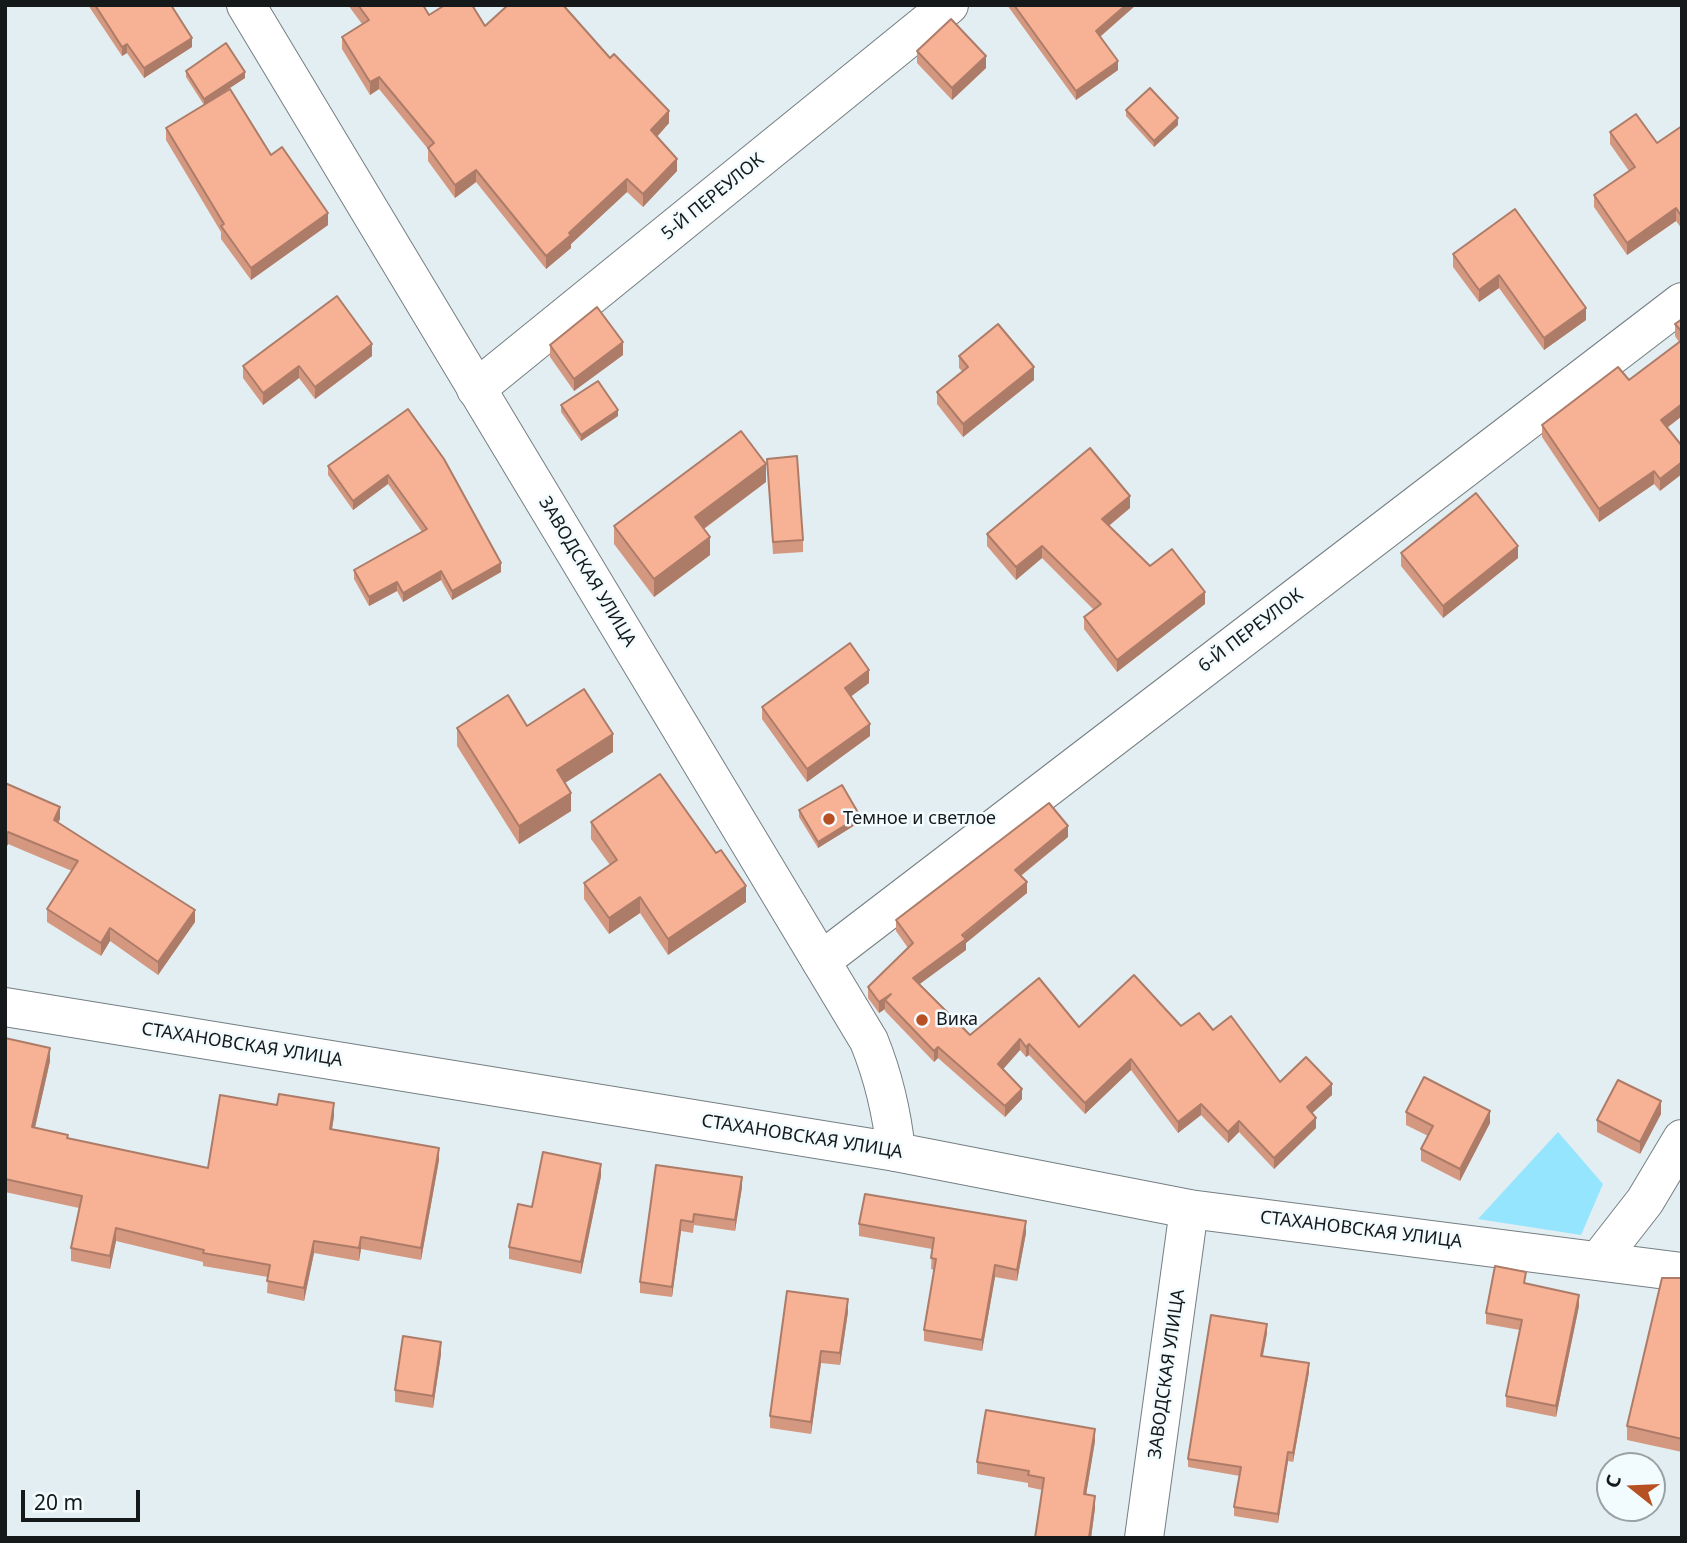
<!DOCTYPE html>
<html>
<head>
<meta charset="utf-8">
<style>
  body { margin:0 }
  #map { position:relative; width:1687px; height:1543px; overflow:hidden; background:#e3eef2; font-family:"Noto Sans",sans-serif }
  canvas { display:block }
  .frame { position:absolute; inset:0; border:7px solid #15191a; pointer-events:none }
  .north { position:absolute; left:1596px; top:1452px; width:70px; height:70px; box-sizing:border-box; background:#f2fbfe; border:2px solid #9aa1a3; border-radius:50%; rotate:288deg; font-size:19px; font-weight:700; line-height:28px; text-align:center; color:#15191a }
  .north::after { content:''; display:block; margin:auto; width:24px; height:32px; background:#b75123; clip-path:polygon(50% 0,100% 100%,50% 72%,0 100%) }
  .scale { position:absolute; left:21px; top:1490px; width:119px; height:32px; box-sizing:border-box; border:4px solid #15191a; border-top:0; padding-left:9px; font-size:21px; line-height:24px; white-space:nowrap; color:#15191a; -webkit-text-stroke:5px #f2fbfe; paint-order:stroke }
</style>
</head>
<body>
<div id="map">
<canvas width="1687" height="1543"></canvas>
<div class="frame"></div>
<div class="north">С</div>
<div class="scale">20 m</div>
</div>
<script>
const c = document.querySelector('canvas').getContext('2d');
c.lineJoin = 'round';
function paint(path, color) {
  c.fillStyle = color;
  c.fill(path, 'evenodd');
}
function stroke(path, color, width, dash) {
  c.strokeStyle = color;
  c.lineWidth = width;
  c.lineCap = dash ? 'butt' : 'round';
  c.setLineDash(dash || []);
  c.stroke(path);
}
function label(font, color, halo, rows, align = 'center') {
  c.font = font + ' "Noto Sans",sans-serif';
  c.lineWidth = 5;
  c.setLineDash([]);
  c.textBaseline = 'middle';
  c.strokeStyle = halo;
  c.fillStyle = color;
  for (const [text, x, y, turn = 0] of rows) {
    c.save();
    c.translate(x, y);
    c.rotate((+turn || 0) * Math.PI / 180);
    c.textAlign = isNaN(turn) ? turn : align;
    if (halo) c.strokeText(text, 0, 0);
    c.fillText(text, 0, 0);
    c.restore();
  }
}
paint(new Path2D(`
  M1558 1132 1603 1184 1581 1235 1478 1219Z`), '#95e5ff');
const minor = new Path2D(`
  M476 389 949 5
  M821 961 1682 302
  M5 1007 896 1152
  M1599 1260 1645 1201 1682 1139
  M1144 1538 1189 1209`);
const tertiary = new Path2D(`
  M246 5 869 1041C884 1078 892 1113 896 1152L1189 1209 1682 1272`);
stroke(minor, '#757f83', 40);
stroke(tertiary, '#757f83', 40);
stroke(minor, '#fff', 38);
stroke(tertiary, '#fff', 38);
paint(new Path2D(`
  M88 5H171L192 47 144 78 127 53 122 56Z
  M348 5H423L429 15 485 26 669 123 657 137 677 171 643 207 627 192 571 244V248L546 269 476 182 455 198 428 161V149L379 89 370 95 342 49V37L362 24Z
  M1007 5H1136L1100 37 1118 70 1076 100Z
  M917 51 986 68 952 100 917 63Z
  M186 71 245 78 204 105 271 155 328 225 251 280 221 239V232L166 140V128L204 105 186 77Z
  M1126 110 1178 125 1154 147 1126 116Z
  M1682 126V229L1676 221 1627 255 1594 207V195L1629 171 1610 144V132L1657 143Z
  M1515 209 1586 320 1544 350 1499 288 1479 302 1453 267V254Z
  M1682 319V416L1667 428 1660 491 1654 484 1599 522 1542 437V425L1629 380 1679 342 1675 336V324Z
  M550 345 623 355 574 391 550 357Z
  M372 356 315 399 299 378 263 405 243 378V366Z
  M959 356 1034 380 963 437 937 404V392L962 371 959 368Z
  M561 405 618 416 581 441 561 412Z
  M408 409 501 572 452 600 441 580 403 602 397 591 369 606 354 579V570L422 532 388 484 353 510 328 475V466Z
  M767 459 803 540V552L773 554Z
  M766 482 704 529 710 555 654 597 614 544V526Z
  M1130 508 1109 526 1150 566 1205 604 1117 672 1084 629V617L1094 610 1042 558 1016 580 987 546V534Z
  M1401 553 1518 558 1443 618 1401 566Z
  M869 683 851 696 870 736 807 782 762 719V707Z
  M527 726 613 752 565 783 571 811 519 844 457 746V728Z
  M5 783 60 819 58 822 195 922 158 975 110 941 101 956 47 922V909L72 871 8 844 5 850Z
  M799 810 860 822 818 848 799 817Z
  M591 822 746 902 668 955 640 913 609 934 584 899V883L610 865 591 839Z
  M1068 837 1021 876 1027 893 966 943V950L919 984 970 1035 1079 1027 1181 1026 1213 1030 1280 1082 1332 1095 1312 1113 1316 1128 1274 1169 1239 1132 1228 1143 1201 1115 1178 1133 1131 1070 1085 1114 1029 1055 1026 1057 1020 1050 1003 1069 1022 1099 1005 1117 938 1058 934 1062 885 1011V1009L879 1013 868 998V987L908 948 896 931V920Z
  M5 1038 50 1061 35 1128 68 1138 208 1168 334 1116 332 1129 439 1160 421 1260 361 1249 359 1261 314 1253 304 1301 267 1293 268 1277 203 1266V1262L116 1241 110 1269 71 1261V1248L79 1208 5 1192Z
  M1406 1112 1490 1123 1460 1181 1421 1161V1149L1428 1136 1406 1125Z
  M1661 1114 1640 1154 1597 1132V1120Z
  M656 1165 742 1187 735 1231 694 1225 693 1233 681 1231 672 1297 640 1293V1282Z
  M601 1176 581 1274 509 1259V1247L532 1207Z
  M859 1224 1026 1233 1017 1281 995 1277 982 1351 924 1341V1330L934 1270 931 1269 932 1249 859 1236Z
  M1682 1278V1452L1627 1440V1426Z
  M1526 1283 1579 1306 1556 1417 1506 1407V1396L1520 1330 1486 1324V1313Z
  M848 1312 840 1365 821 1363 811 1434 770 1428V1416Z
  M1267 1333 1263 1356 1309 1372 1293 1462 1288 1461 1278 1523 1234 1516V1507L1240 1476 1188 1467V1459Z
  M441 1354 433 1408 395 1402V1390Z
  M1095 1441 1086 1495 1095 1508 1091 1538H1035L1042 1490 1028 1487V1483L977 1474V1462Z`), '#d49880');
paint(new Path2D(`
  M1126 5H1136L1096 40V31Z
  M192 38V47L144 78V68Z
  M127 44V53L122 56V47Z
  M986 56V68L952 100V88Z
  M1118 61V70L1076 100V91Z
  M245 72V78L204 105V99Z
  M379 77V89L370 95V82Z
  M669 111V123L651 143V130Z
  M1178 118V125L1154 147V141Z
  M677 159V171L643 207V194Z
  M476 170V182L455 198V185Z
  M627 179V192L571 244V248L546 269V256Z
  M1676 208V221L1627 255V243Z
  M328 213V225L251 280V268Z
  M1499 275V288L1479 302V290Z
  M1586 308V320L1544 350V338Z
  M623 342V355L574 391V379Z
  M372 344V356L315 399V387Z
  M299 366V378L263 405V393Z
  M1034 367V380L963 437V424Z
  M1682 404V416L1661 432V420Z
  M618 410V416L581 441V435Z
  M1682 462V474L1660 491V479Z
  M766 464V482L695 535V517Z
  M1654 471V484L1599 522V509Z
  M388 475V484L353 510V501Z
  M1130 496V508L1102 531V519Z
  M710 537V555L654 597V579Z
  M1042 546V558L1016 580V567Z
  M1518 546V558L1443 618V606Z
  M501 563V572L452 600V591Z
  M441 571V580L403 602V593Z
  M397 582V591L369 606V597Z
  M1205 592V604L1117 672V660Z
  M869 670V683L845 701V688Z
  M870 724V736L807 782V769Z
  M613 734V752L557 788V770Z
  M571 793V811L519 844V826Z
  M60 807V819L54 832V820Z
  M860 816V822L818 848V842Z
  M1068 826V837L1015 880V870Z
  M8 832V844L5 850V838Z
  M1027 882V893L966 943V950L913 989V978Z
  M746 886V902L668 955V939Z
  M640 897V913L609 934V918Z
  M195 910V922L158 975V962Z
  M110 928V941L101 956V943Z
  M891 994 885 1000V1009L879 1013V1002Z
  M1020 1039V1050L998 1075V1064Z
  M1029 1044V1055L1026 1057V1047Z
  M938 1047V1058L934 1062V1051Z
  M50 1048V1061L32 1140V1127Z
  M1131 1059V1070L1085 1114V1103Z
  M1332 1084V1095L1307 1118V1107Z
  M1022 1089V1099L1005 1117V1106Z
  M1661 1101V1114L1640 1154V1142Z
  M334 1103V1116L330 1141V1129Z
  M1201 1104V1115L1178 1133V1122Z
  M1490 1111V1123L1460 1181V1169Z
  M1316 1118V1128L1274 1169V1158Z
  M1239 1121V1132L1228 1143V1132Z
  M439 1148V1160L421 1260V1248Z
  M601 1164V1176L581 1274V1262Z
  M742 1177V1187L735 1231V1220Z
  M681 1220V1231L672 1297V1287Z
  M1026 1221V1233L1017 1281V1270Z
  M116 1228V1241L110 1269V1256Z
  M361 1237V1249L359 1261V1248Z
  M314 1241V1253L304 1301V1288Z
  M995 1265V1277L982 1351V1340Z
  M1579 1295V1306L1556 1417V1406Z
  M848 1299V1312L840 1365V1353Z
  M1267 1324V1333L1261 1364V1356Z
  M441 1342V1354L433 1408V1396Z
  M821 1351V1363L811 1434V1422Z
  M1309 1363V1372L1293 1462V1453Z
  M1095 1429V1441L1084 1507V1494Z
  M1288 1452V1461L1278 1523V1514Z
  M1095 1496V1508L1091 1538H1089Z`), '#ad7c68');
const building = new Path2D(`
  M95 5H171L192 38 144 68 127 44 122 47Z
  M358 5H423L429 15 445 5H472L485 26 508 5H563L610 58 614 54 669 111 651 130 677 159 643 194 627 179 569 233 571 235 546 256 476 170 455 185 428 148 434 143 379 77 370 82 342 37 369 20Z
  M1014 5H1126L1096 31 1118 61 1076 91Z
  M951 19 986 56 952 88 917 51Z
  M226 43 245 72 204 99 186 71Z
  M1150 88 1178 118 1154 141 1126 110Z
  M230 89 271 155 282 147 328 213 251 268 221 226 224 224 166 128Z
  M1636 114 1657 143 1682 126V217L1676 208 1627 243 1594 195 1635 167 1610 132Z
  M1515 209 1586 308 1544 338 1499 275 1479 290 1453 254Z
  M337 296 372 344 315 387 299 366 263 393 243 366Z
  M597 307 623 342 574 379 550 345Z
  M1682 319V332L1675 324Z
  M998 324 1034 367 963 424 937 392 968 367 959 356Z
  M1682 340V404L1661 420 1682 446V462L1660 479 1654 471 1599 509 1542 425 1618 367 1629 380Z
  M598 381 618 410 581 435 561 405Z
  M408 409 444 459 501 563 452 591 441 571 403 593 397 582 369 597 354 570 427 529 388 475 353 501 328 466Z
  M741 431 766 464 695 517 710 537 654 579 614 526Z
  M1090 448 1130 496 1102 519 1150 566 1172 549 1205 592 1117 660 1084 617 1101 604 1042 546 1016 567 987 534Z
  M797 456 803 540 773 542 767 459Z
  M1476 493 1518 546 1443 606 1401 553Z
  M850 643 869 670 845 688 870 724 807 769 762 707Z
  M584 689 613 734 557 770 571 793 519 826 457 728 508 695 527 726Z
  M660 774 716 853 721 850 746 886 668 939 640 897 609 918 584 883 617 860 591 822Z
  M5 783 60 807 54 820 195 910 158 962 110 928 101 943 47 909 78 861 8 832 5 838Z
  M842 785 860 816 818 842 799 810Z
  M1049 803 1068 826 1015 870 1027 882 962 935 966 939 913 978 970 1035 1039 978 1079 1027 1134 975 1181 1026 1199 1013 1213 1030 1231 1016 1280 1082 1306 1057 1332 1084 1307 1107 1316 1118 1274 1158 1239 1121 1228 1132 1201 1104 1178 1122 1131 1059 1085 1103 1029 1044 1026 1047 1020 1039 998 1064 1022 1089 1005 1106 938 1047 934 1051 885 1000 891 994 879 1002 868 987 913 943 896 920Z
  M5 1038 50 1048 32 1127 68 1135 67 1138 208 1168 220 1095 277 1105 279 1094 334 1103 330 1129 439 1148 421 1248 361 1237 359 1248 314 1241 304 1288 267 1281 270 1265 203 1253 204 1250 116 1228 110 1256 71 1248 82 1196 5 1179Z
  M1424 1077 1490 1111 1460 1169 1421 1149 1433 1126 1406 1112Z
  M1618 1080 1661 1101 1640 1142 1597 1120Z
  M543 1152 601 1164 581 1262 509 1247 518 1204 532 1207Z
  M656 1165 742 1177 735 1220 694 1214 693 1222 681 1220 672 1287 640 1282Z
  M865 1194 1026 1221 1017 1270 995 1265 982 1340 924 1330 936 1259 931 1258 934 1238 859 1224Z
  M1495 1266 1526 1272 1524 1283 1579 1295 1556 1406 1506 1396 1522 1320 1486 1313Z
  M1662 1278H1682V1439L1627 1426Z
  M787 1291 848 1299 840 1353 821 1351 811 1422 770 1416Z
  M1211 1315 1267 1324 1261 1356 1309 1363 1293 1453 1288 1452 1278 1514 1234 1507 1241 1467 1188 1459Z
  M403 1336 441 1342 433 1396 395 1390Z
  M986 1410 1095 1429 1084 1494 1095 1496 1089 1538H1035L1044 1478 1028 1475 1029 1471 977 1462Z`);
paint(building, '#f7b195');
stroke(building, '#ad7c68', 2);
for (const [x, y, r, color] of [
  [829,819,7,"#b75123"],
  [922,1020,7,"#b75123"]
]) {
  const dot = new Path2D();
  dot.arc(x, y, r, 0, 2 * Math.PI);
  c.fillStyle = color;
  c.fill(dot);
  stroke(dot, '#f2fbfe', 2.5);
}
label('18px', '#15191a', '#f2fbfe', [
  ["5-Й ПЕРЕУЛОК",713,197,-39],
  ["ЗАВОДСКАЯ УЛИЦА",587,572,59],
  ["6-Й ПЕРЕУЛОК",1251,631,-37],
  ["СТАХАНОВСКАЯ УЛИЦА",242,1045,9],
  ["СТАХАНОВСКАЯ УЛИЦА",802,1137,9],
  ["СТАХАНОВСКАЯ УЛИЦА",1361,1230,7],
  ["ЗАВОДСКАЯ УЛИЦА",1167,1374,-82]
]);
label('18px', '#15191a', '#f2fbfe', [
  ["Темное и светлое",843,819],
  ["Вика",936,1020]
], 'left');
</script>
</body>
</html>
